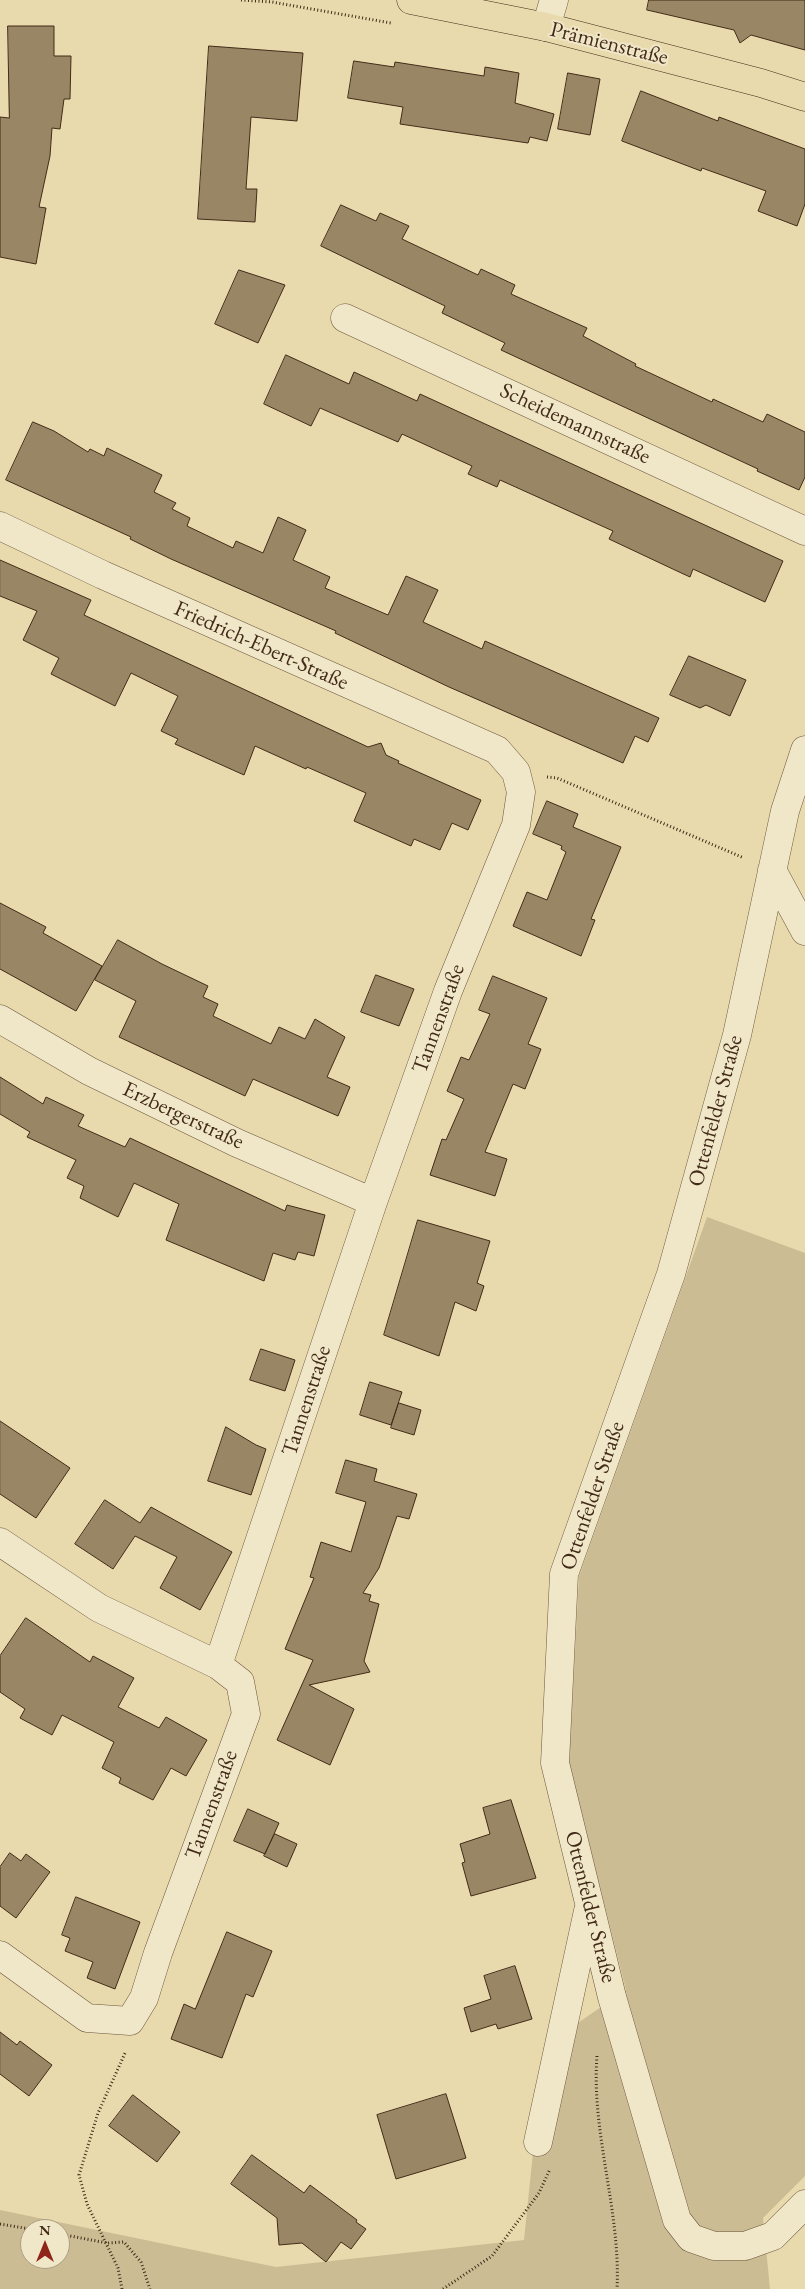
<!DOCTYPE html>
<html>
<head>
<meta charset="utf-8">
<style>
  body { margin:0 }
  #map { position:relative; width:805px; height:2289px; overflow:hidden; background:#e8daac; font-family:"EB Garamond",serif }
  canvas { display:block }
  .north { position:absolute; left:20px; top:2219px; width:50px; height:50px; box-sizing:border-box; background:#f0e7c9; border:1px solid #ab9c83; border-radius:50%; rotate:0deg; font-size:14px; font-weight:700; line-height:20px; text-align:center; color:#432b19 }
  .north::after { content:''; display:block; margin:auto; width:18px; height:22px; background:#8f2418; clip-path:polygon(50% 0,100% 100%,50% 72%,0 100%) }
</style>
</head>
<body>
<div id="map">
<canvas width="805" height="2289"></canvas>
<div class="north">N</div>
</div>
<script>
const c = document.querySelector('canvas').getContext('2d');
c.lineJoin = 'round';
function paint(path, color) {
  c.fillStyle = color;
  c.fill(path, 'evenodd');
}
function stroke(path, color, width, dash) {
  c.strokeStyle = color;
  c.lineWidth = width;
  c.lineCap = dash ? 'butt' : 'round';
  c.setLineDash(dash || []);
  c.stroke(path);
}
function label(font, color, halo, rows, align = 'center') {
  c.font = font + ' "EB Garamond",serif';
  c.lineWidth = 4;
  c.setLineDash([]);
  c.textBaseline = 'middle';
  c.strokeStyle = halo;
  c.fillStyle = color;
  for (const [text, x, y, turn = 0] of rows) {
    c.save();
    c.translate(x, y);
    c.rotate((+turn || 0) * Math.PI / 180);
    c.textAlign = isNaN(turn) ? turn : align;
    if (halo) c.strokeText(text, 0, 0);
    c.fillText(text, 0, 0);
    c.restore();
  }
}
paint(new Path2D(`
  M707 1217 805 1253V2176L763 2218 770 2289H0V2210L276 2267 524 2240 544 2046 626 1990 569 1763 579 1576ZM30 2229H60V2259H30Z`), '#ccbc93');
const building = new Path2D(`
  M649 0H805V50L751 35 740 43 734 30 647 10Z
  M8 26H54V56H71L70 99H64L60 129 52 128 50 156 39 207 46 208 36 264 0 257V117L9 118Z
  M209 46 303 53 297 121 251 117 246 189H257L255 222 198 219Z
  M354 61 394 67 395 62 484 76 485 67 519 73 515 103 554 114 547 141 530 137 528 143 400 124 403 107 348 98Z
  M568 73 600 79 590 135 558 129Z
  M641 91 718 121 719 117 805 149V204L797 226 758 211 766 191 702 168 701 171 622 141Z
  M341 205 376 221 380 213 409 226 402 239 478 275 481 269 515 285 511 294 587 328 583 336 636 364 635 366 712 402 713 399 763 422 767 414 805 432V477L799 490 757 471 758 469 501 350 505 343 442 313 445 306 321 246Z
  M239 270 285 285 258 343 215 324Z
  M286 355 349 384 354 372 417 401 420 394 783 561 765 602 693 569 690 577 677 571 609 539 613 531 500 480 497 487 468 474 472 466 402 434 398 442 320 408 311 426 264 404Z
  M33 422 54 431 88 452 90 449 104 456 107 448 162 475 154 492 176 503 172 509 190 518 187 526 233 548 236 541 263 553 278 517 306 530 293 560 330 577 325 588 388 615 406 576 438 590 423 622 482 649 485 641 659 718 648 742 635 736 623 763 449 687 335 633 336 631 171 559 130 539 131 537 6 480Z
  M0 560 91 600 84 615 368 747 381 743 386 755 399 761 398 763 481 800 468 830 452 823 440 850 414 839 411 846 354 821 366 793 307 767 306 769 255 746 244 775 175 744 178 739 161 731 178 696 131 673 115 706 51 674 59 658 23 640 37 611 0 596Z
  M689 656 746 680 730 716 706 705 700 708 670 695Z
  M547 801 578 814 573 827 621 847 591 919 595 920 581 956 513 926 527 892 547 900 566 852 561 849 562 846 533 834Z
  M0 903 46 927 43 933 102 966 76 1011 0 969Z
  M118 940 162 964 208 986 203 997 218 1004 213 1016 271 1044 279 1027 305 1039 315 1019 345 1037 327 1077 350 1087 338 1116 253 1079 245 1096 119 1037 136 1001 95 980Z
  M376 975 414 989 399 1026 361 1012Z
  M493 976 547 998 528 1044 541 1049 525 1089 513 1084 485 1152 507 1159 495 1196 430 1175 442 1139 446 1140 464 1099 447 1091 461 1057 469 1060 490 1014 479 1010Z
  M0 1077 43 1104 46 1097 84 1115 78 1126 125 1147 130 1138 285 1211 287 1205 325 1215 314 1256 298 1252 295 1260 273 1253 264 1281 166 1240 179 1204 134 1183 118 1217 80 1198 84 1186 67 1178 76 1160 27 1137 30 1132 0 1114Z
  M418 1220 490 1241 477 1283 484 1286 476 1311 455 1302 439 1356 384 1335Z
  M261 1349 295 1360 285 1391 250 1380Z
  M370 1382 402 1392 391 1425 360 1415Z
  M399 1403 421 1410 414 1435 391 1428Z
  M0 1421 70 1468 36 1518 0 1494Z
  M226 1427 256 1445 266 1449 251 1495 208 1481Z
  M346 1460 377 1469 374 1481 417 1494 409 1519 397 1516 379 1568 363 1593 371 1595 369 1601 379 1604 364 1661 370 1672 309 1685 354 1709 330 1765 277 1740 313 1660 285 1649 314 1578 310 1577 321 1542 351 1552 366 1502 336 1493Z
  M105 1500 140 1523 151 1507 232 1552 200 1610 160 1588 177 1557 135 1536 113 1569 75 1544Z
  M26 1618 90 1662 93 1656 134 1678 118 1707 159 1728 166 1717 207 1740 186 1776 171 1768 153 1800 119 1783 121 1778 102 1768 114 1742 62 1715 52 1735 20 1718 25 1709 0 1692V1656Z
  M511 1800 536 1878 471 1896 462 1863 465 1862 460 1844 490 1834 483 1808Z
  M248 1809 279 1823 265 1854 234 1841Z
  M275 1834 297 1844 287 1867 264 1856Z
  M10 1853 21 1861 26 1854 50 1872 16 1918 0 1906V1867Z
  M76 1897 140 1922 115 1989 87 1978 93 1962 65 1951 70 1938 62 1935Z
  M227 1932 272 1951 253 1997 246 1994 222 2058 171 2039 184 2004 195 2009Z
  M515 1966 532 2019 498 2029 496 2024 471 2032 464 2008 491 1999 484 1976Z
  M0 2032 17 2045 20 2041 52 2065 29 2096 0 2074Z
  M446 2094 466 2158 396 2179 377 2115Z
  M133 2095 180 2132 157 2162 109 2126Z
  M252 2155 304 2193 310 2185 357 2220 356 2222 366 2229 351 2249 341 2242 326 2262 302 2243 279 2245 277 2218 231 2184Z`);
paint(building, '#998665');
stroke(building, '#432b19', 1);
const minor = new Path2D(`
  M546 27 554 0
  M345 318 805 531
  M0 526 103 575 497 750 516 772 521 792 516 825 448 991 373 1202 218 1665 240 1682 246 1714 158 1953 144 1998 130 2021 87 2018 0 1955
  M805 750 785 811 737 1035 671 1274 564 1574 555 1763 612 1997 677 2220 691 2238 714 2246H745L773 2236 805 2204
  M772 870 805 931
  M0 1019 89 1071 237 1143 373 1202
  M0 1542 99 1608 218 1665
  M538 2142 588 1911`);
const major = new Path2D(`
  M411 0 546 27 761 83 805 97`);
stroke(minor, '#6c573e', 29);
stroke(major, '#432b19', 29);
stroke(new Path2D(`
  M241 0 272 2 391 23
  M547 777 557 778 744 858
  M597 2056C591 2133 621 2212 617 2289
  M0 2224 30 2229
  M60 2234 107 2243 124 2242 141 2262 150 2289
  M122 2289 118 2268 87 2204 79 2175 98 2113 126 2051
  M443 2289 492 2256 539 2193 550 2169`), '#432b19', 3, [1, 2.5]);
stroke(minor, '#f0e7c9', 28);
stroke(major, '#e8daac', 28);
label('22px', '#432b19', '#f0e7c9', [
  ["Prämienstraße",609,44,14],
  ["Scheidemannstraße",575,424,25],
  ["Friedrich-Ebert-Straße",261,646,24],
  ["Tannenstraße",439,1019,-70],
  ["Ottenfelder Straße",716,1111,-75],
  ["Erzbergerstraße",183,1116,25],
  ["Tannenstraße",307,1401,-72],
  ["Ottenfelder Straße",593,1496,-71],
  ["Tannenstraße",212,1805,-70],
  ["Ottenfelder Straße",590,1907,76]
]);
</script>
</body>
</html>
